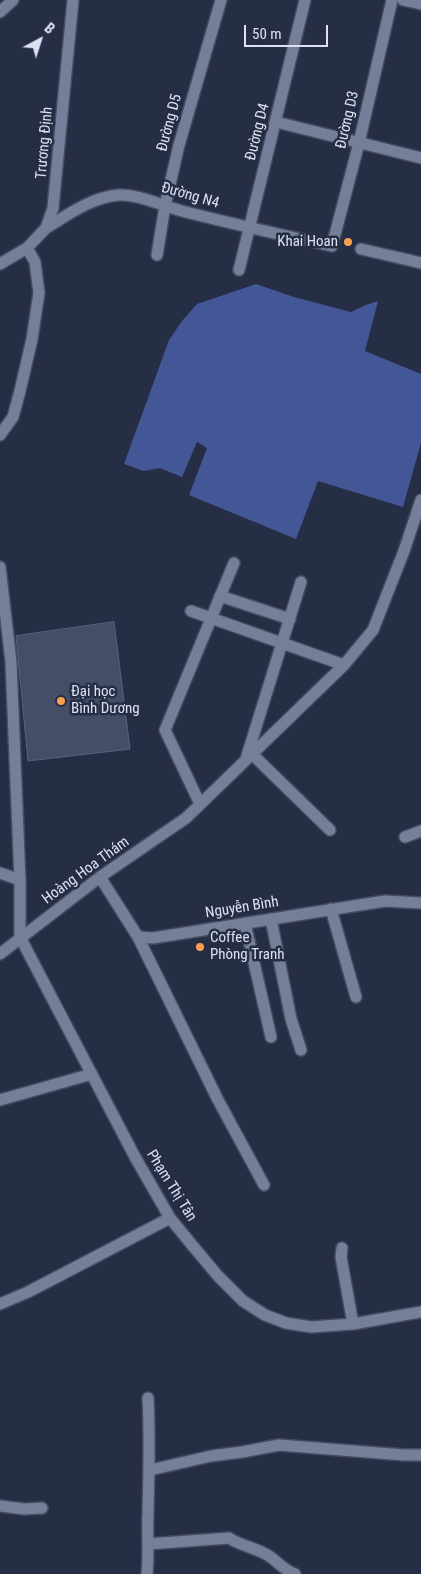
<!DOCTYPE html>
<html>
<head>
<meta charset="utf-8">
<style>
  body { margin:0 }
  #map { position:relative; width:421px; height:1574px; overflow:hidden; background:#262e45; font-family:"Roboto Condensed",sans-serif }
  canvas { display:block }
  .north { position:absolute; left:15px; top:15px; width:50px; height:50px; -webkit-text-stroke:4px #262e45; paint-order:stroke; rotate:40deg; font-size:14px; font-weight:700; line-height:20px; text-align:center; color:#dce2f1 }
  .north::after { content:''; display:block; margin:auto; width:18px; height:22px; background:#dce2f1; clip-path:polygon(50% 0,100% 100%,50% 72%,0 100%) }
  .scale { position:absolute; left:244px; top:25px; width:84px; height:22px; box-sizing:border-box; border:2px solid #dce2f1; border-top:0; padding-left:6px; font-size:15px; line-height:18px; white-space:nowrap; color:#dce2f1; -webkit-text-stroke:4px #262e45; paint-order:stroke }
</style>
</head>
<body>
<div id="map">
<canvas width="421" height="1574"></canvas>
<div class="north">B</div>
<div class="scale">50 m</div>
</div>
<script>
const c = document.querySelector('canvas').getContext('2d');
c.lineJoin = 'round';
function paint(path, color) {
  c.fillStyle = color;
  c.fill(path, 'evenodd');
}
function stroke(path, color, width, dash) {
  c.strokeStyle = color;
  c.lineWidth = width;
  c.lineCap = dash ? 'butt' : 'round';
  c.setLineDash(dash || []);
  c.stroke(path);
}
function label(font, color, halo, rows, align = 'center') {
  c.font = font + ' "Roboto Condensed",sans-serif';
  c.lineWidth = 5;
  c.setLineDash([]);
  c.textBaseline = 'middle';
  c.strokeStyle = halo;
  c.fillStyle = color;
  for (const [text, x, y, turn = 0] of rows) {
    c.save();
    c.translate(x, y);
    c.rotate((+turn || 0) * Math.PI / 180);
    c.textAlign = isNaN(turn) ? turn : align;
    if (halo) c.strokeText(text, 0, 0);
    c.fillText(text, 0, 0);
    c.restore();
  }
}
paint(new Path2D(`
  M256 284 294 297 351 312 366 305 378 301 365 351 421 374V443L403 507 318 481 296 539 189 495 207 448 197 442 182 477 160 468 144 471 124 464 169 340 182 321 197 304Z`), '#435797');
const building = new Path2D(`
  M114 622 130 749 28 761 16 636Z`);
paint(building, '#454e67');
stroke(building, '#5a637d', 1);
const minor = new Path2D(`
  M403 0 421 4
  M0 12 13 0
  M276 122 421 158
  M46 228C69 214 92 197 119 195 138 194 163 206 182 211 232 224 282 235 332 246L359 143 392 0
  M361 249 421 263
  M157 255 165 206 179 145 221 0
  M0 264 27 248 46 228 53 208 73 0
  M239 270 305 0
  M0 435 13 417 20 391 32 339 39 293 35 262 27 248
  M0 567 11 662 20 880V937L135 1157 170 1218 192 1245 218 1276 243 1301 265 1315 286 1323 311 1327 353 1324 421 1312
  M220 596 290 619
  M191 611 344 665
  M252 754 330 830
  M246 759 301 582
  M200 804 165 730 234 563
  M405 837 421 831
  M0 873 20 880
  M100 877 138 937 153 938 385 901 421 903
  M331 909 356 997
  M271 919 291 1019 301 1050
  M245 923 271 1037
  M138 937 218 1100 264 1185
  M0 954 100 877 186 818 344 665 373 630 404 551 421 500
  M0 1100 92 1074
  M342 1248 341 1257 353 1324
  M0 1304 28 1292 170 1218
  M150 1470 211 1456 242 1452 279 1445 404 1455H421
  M0 1506 24 1509 42 1508
  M148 1544 229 1538C241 1546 257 1548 269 1556 278 1562 285 1571 295 1574
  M147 1574C149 1553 147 1533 148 1513 149 1474 150 1436 148 1398`);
stroke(minor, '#444b5e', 14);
stroke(minor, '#757f9a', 11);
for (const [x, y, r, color] of [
  [348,242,5,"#fa9f4f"],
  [61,701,5,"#fa9f4f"],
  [200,947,5,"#fa9f4f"]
]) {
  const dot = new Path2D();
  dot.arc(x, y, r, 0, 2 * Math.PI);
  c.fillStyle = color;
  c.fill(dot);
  stroke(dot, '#262e45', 2);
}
label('15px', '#dce2f1', '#262e45', [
  ["Đường D3",348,120,-77],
  ["Đường D5",170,123,-75],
  ["Đường D4",258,132,-76],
  ["Trương Định",45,143,-85],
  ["Đường N4",190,196,16],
  ["Hoàng Hoa Thám",86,871,-36],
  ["Nguyễn Bình",242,908,-9],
  ["Phạm Thị Tân",171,1186,58]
]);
label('15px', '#dce2f1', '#262e45', [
  ["Khai Hoan",338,242,"right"],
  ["Đại học",71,692],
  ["Bình Dương",71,709],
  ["Coffee",210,938],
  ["Phòng Tranh",210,955]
], 'left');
</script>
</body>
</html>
